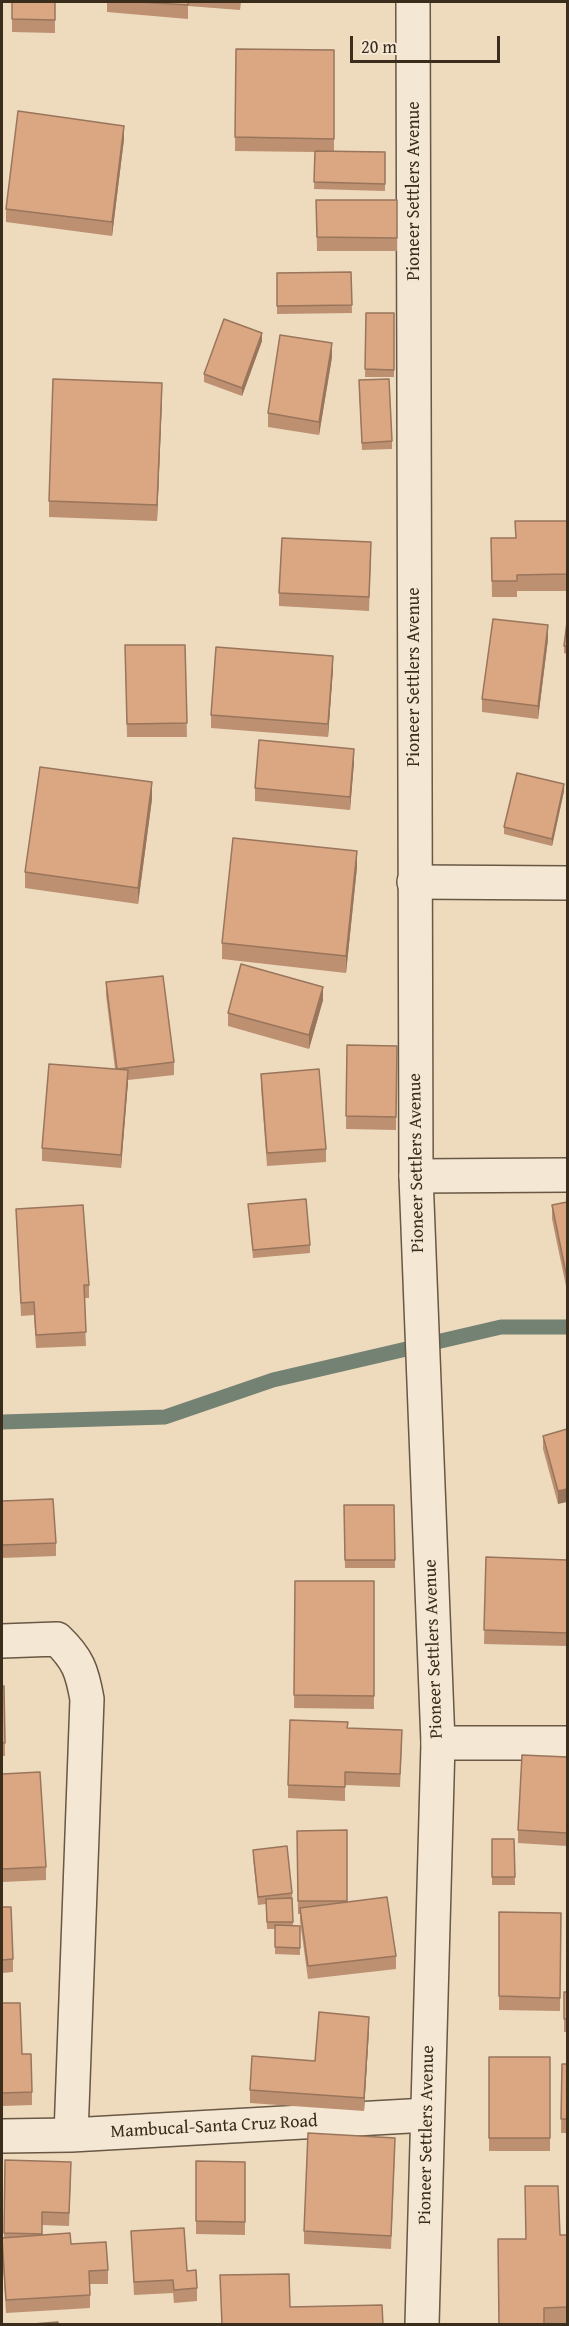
<!DOCTYPE html>
<html>
<head>
<meta charset="utf-8">
<style>
  body { margin:0 }
  #map { position:relative; width:569px; height:2326px; overflow:hidden; background:#eedabd; font-family:"Gentium Book Plus",serif }
  canvas { display:block }
  .frame { position:absolute; inset:0; border:3px solid #3b2d1b; pointer-events:none }
  .scale { position:absolute; left:350px; top:36px; width:150px; height:27px; box-sizing:border-box; border:3px solid #3b2d1b; border-top:0; padding-left:8px; font-size:18px; line-height:21px; white-space:nowrap; color:#3b2d1b; -webkit-text-stroke:4px #f4e7d4; paint-order:stroke }
</style>
</head>
<body>
<div id="map">
<canvas width="569" height="2326"></canvas>
<div class="frame"></div>
<div class="scale">20 m</div>
</div>
<script>
const c = document.querySelector('canvas').getContext('2d');
c.lineJoin = 'round';
function stroke(path, color, width, dash) {
  c.strokeStyle = color;
  c.lineWidth = width;
  c.lineCap = dash ? 'butt' : 'round';
  c.setLineDash(dash || []);
  c.stroke(path);
}
function paint(path, color) {
  c.fillStyle = color;
  c.fill(path, 'evenodd');
}
function label(font, color, halo, rows, align = 'center') {
  c.font = font + ' "Gentium Book Plus",serif';
  c.lineWidth = 5;
  c.setLineDash([]);
  c.textBaseline = 'middle';
  c.strokeStyle = halo;
  c.fillStyle = color;
  for (const [text, x, y, turn = 0] of rows) {
    c.save();
    c.translate(x, y);
    c.rotate((+turn || 0) * Math.PI / 180);
    c.textAlign = isNaN(turn) ? turn : align;
    if (halo) c.strokeText(text, 0, 0);
    c.fillText(text, 0, 0);
    c.restore();
  }
}
stroke(new Path2D(`
  M2 1422 165 1417 273 1380 501 1327H568`), '#748273', 15);
const minor = new Path2D(`
  M414 882 568 883
  M416 1176 568 1175
  M2 1641 57 1639C78 1659 82 1671 87 1699L71 2135
  M438 1743H568
  M2 2136 71 2135 427 2115`);
const tertiary = new Path2D(`
  M413 2 416 1176 438 1743 422 2324`);
stroke(minor, '#685844', 36);
stroke(tertiary, '#685844', 36);
stroke(minor, '#f4e7d4', 33);
stroke(tertiary, '#f4e7d4', 33);
paint(new Path2D(`
  M12 2H55V33L12 32Z
  M107 2H241L240 10 188 6V19L107 12Z
  M236 49 334 50V151L385 152V191L314 189 315 152 235 151Z
  M124 139 112 236 6 222V209Z
  M316 200H397V251H317Z
  M351 272 352 313 277 314V273Z
  M366 313H394V377H365Z
  M262 341 242 396 204 382V374Z
  M332 357 319 435 268 427V413Z
  M359 388 392 441V449L362 450Z
  M162 399 157 521 49 517V501Z
  M567 521V591H517V597H492L491 538H515Z
  M371 555 369 611 279 606V593Z
  M567 622V654L564 653V646Z
  M548 639 538 719 482 712V699Z
  M125 645H185L187 737H127Z
  M333 669 328 737 211 728V715Z
  M354 762 350 810 255 801V788Z
  M564 791 552 846 504 834V827Z
  M152 799 138 904 25 888V872Z
  M357 867 346 973 222 959V943Z
  M106 982 174 1062V1075L128 1080 121 1168 42 1161V1148L115 1069 106 995Z
  M323 1000 309 1049 228 1026V1013Z
  M347 1045 397 1046 396 1130 346 1129Z
  M261 1074 326 1149V1162L267 1166 261 1087Z
  M567 1202V1291L552 1219V1205Z
  M248 1204 310 1245V1253L253 1258Z
  M16 1209 89 1285V1298H84L86 1346 36 1348 34 1315 21 1316Z
  M567 1429 558 1504 543 1449V1436Z
  M2 1501 56 1543V1556L2 1558Z
  M344 1505H394L395 1568H345Z
  M486 1557 567 1560V1646L484 1644Z
  M295 1581H374V1709L294 1708Z
  M2 1686H4L5 1756H2Z
  M348 1728 402 1743 400 1787 345 1785V1801L288 1798V1785Z
  M567 1757V1846L518 1843V1830Z
  M2 1774 46 1867V1880L2 1882Z
  M347 1830V1902L396 1956V1969L308 1979 300 1921V1914H298L297 1831Z
  M492 1839H514L515 1885H492Z
  M253 1850 292 1893 293 1926H300V1955L275 1954V1929H267L266 1904 258 1905 253 1858Z
  M2 1907 13 1959V1972L2 1973Z
  M499 1912 561 1913 560 2011 499 2010Z
  M564 1992H567V2032H564Z
  M2 2003 22 2054 32 2092V2105L2 2106Z
  M369 2030 364 2111 250 2103V2090L315 2061Z
  M489 2057H550V2151H489Z
  M562 2064H567V2133H561Z
  M395 2151 391 2249 304 2244V2231Z
  M196 2161 245 2162V2235L196 2234Z
  M71 2175 69 2226 42 2225V2235L71 2244 108 2270V2284H90V2308L6 2313 2 2251V2238H4V2233Z
  M131 2231 187 2271 197 2288V2301L174 2303 173 2293 134 2295Z
  M560 2235H567V2324H544L526 2239Z`), '#bc9071');
paint(new Path2D(`
  M124 126V139L112 236V222Z
  M262 333V341L242 396V388Z
  M332 343V357L319 435V422Z
  M162 383V399L157 521V505Z
  M548 625V639L538 719V706Z
  M333 656V669L328 737V724Z
  M354 749V762L350 810V797Z
  M152 782V799L138 904V888Z
  M564 784V791L552 846V839Z
  M357 851V867L346 973V956Z
  M323 987V1000L309 1049V1035Z
  M128 1070V1083L121 1168V1155Z
  M567 1489V1502L558 1504V1491Z
  M369 2017V2030L364 2111V2098Z`), '#99755c');
const building = new Path2D(`
  M12 2H55V20L12 19Z
  M140 2H188V5Z
  M236 49 334 50V139L235 137Z
  M18 111 124 126 112 222 6 209Z
  M315 151 385 152V184L314 182Z
  M316 200H397V238L317 237Z
  M351 272 352 305 277 306V273Z
  M366 313H394V370L365 369Z
  M224 319 262 333 242 388 204 374Z
  M280 335 332 343 319 422 268 413Z
  M53 379 162 383 157 505 49 501Z
  M389 379 392 441 362 443 359 380Z
  M515 521H567V574L517 575V581H492L491 538H516Z
  M282 538 371 542 369 597 279 593Z
  M493 619 548 625 538 706 482 699Z
  M567 622V646H564Z
  M125 645H185L187 723 127 724Z
  M216 647 333 656 328 724 211 715Z
  M259 740 354 749 350 797 255 788Z
  M40 767 152 782 138 888 25 872Z
  M517 773 564 784 552 839 504 827Z
  M233 838 357 851 346 956 222 943Z
  M241 964 323 987 309 1035 228 1013Z
  M163 976 174 1062 117 1069 106 982Z
  M347 1045 397 1046 396 1117 346 1116Z
  M49 1064 128 1070 121 1155 42 1148Z
  M319 1069 326 1149 267 1153 261 1074Z
  M306 1199 310 1245 253 1250 248 1204Z
  M567 1202V1278L552 1205Z
  M83 1205 89 1285H84L86 1332 36 1335 34 1302 21 1303 16 1209Z
  M567 1429V1489L558 1491 543 1436Z
  M53 1499 56 1543 2 1545V1501Z
  M344 1505H394L395 1560H345Z
  M486 1557 567 1560V1633L484 1630Z
  M295 1581H374V1696L294 1695Z
  M2 1686H4L5 1743H2Z
  M290 1720 348 1722 347 1728 402 1730 400 1774 345 1772V1787L288 1785Z
  M522 1755 567 1757V1833L518 1830Z
  M40 1772 46 1867 2 1869V1774Z
  M347 1830V1901H298L297 1831Z
  M492 1839H514L515 1877H492Z
  M287 1846 292 1893 258 1897 253 1850Z
  M387 1897 396 1956 308 1966 300 1908Z
  M292 1898 293 1922H267L266 1899Z
  M2 1907H11L13 1959 2 1960Z
  M499 1912 561 1913 560 1998 499 1996Z
  M275 1925 300 1926V1948L275 1947Z
  M564 1992H567V2019H564Z
  M2 2003H20L22 2054H31L32 2092 2 2093Z
  M319 2012 369 2017 364 2098 250 2090 252 2056 315 2061Z
  M489 2057H550V2138H489Z
  M562 2064H567V2119H561Z
  M308 2133 395 2138 391 2236 304 2231Z
  M5 2160 71 2162 69 2213 42 2212V2234L4 2233Z
  M196 2161 245 2162V2222L196 2221Z
  M525 2186H558L560 2235H567V2307L544 2308V2325H499L498 2239H526Z
  M184 2228 187 2271 196 2270 197 2288 174 2290 173 2280 134 2282 131 2231Z
  M70 2233 71 2244 106 2242 108 2270 89 2271 90 2295 6 2300 2 2238Z
  M289 2274 290 2307 382 2305 383 2325H222L220 2275Z
  M58 2322V2325H20Z`);
paint(building, '#dba783');
stroke(building, '#99755c', 1.5);
label('18px', '#3b2d1b', '#f4e7d4', [
  ["Pioneer Settlers Avenue",414,191,-90],
  ["Pioneer Settlers Avenue",414,677,-90],
  ["Pioneer Settlers Avenue",417,1163,-91],
  ["Pioneer Settlers Avenue",434,1649,-92],
  ["Mambucal-Santa Cruz Road",214,2127,-3],
  ["Pioneer Settlers Avenue",427,2135,-89]
]);
</script>
</body>
</html>
